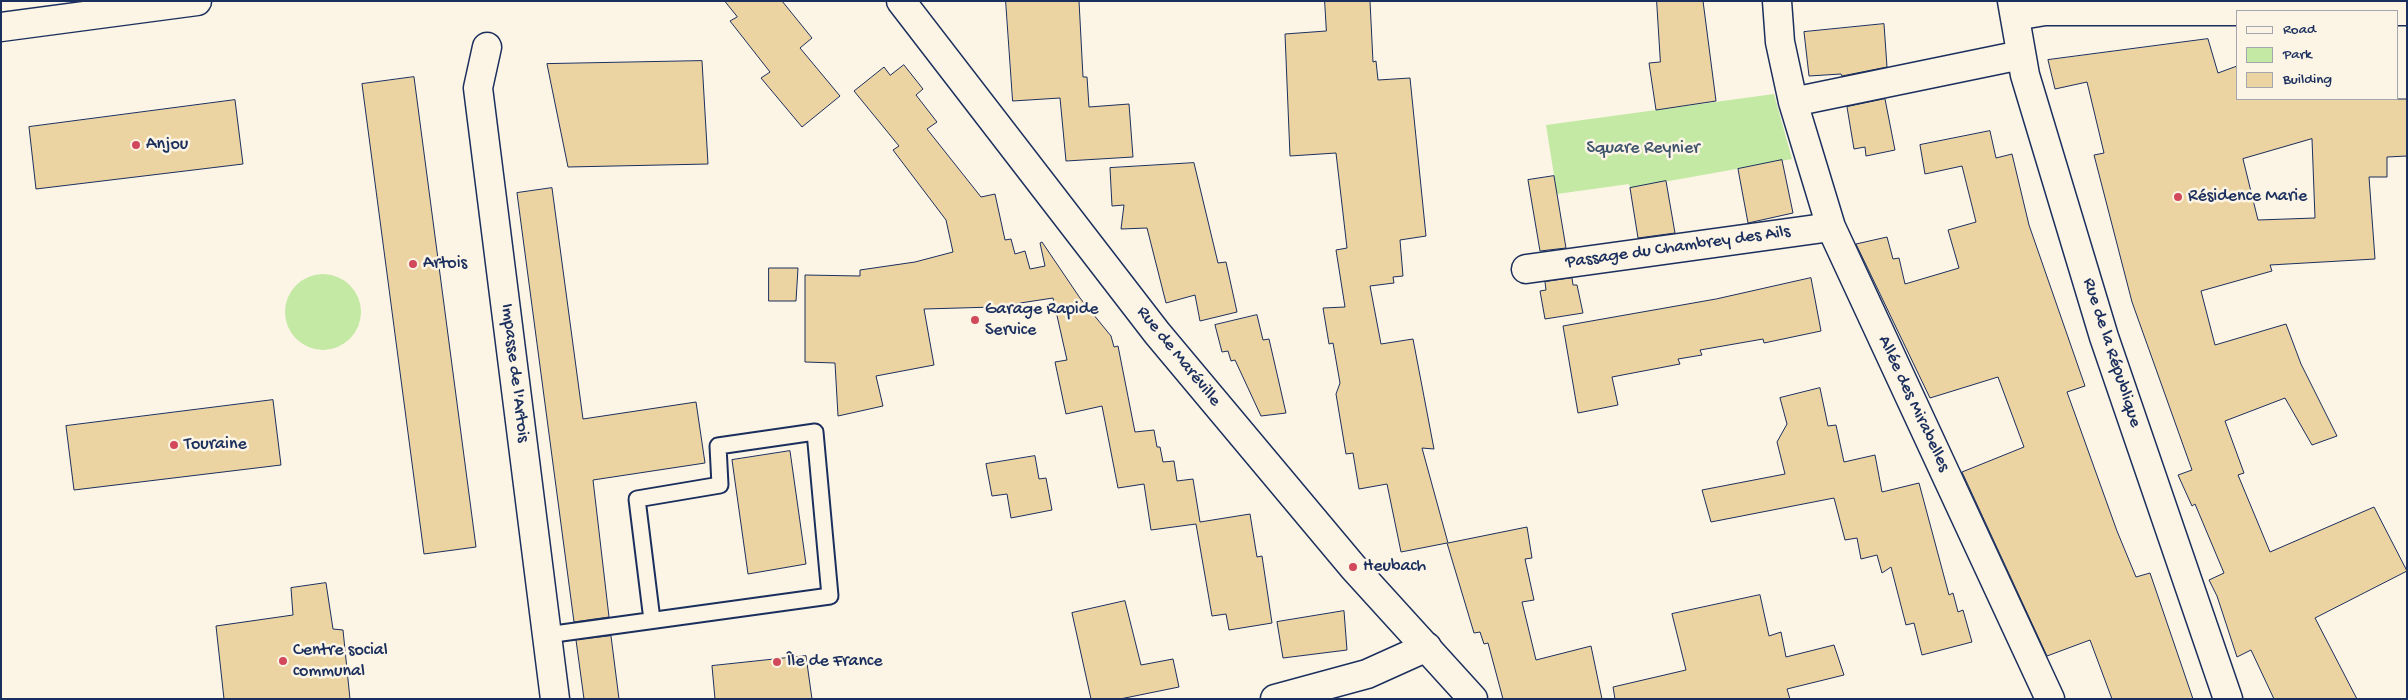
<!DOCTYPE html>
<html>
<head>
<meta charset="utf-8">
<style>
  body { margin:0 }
  #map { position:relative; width:2408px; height:700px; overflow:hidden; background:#fcf5e5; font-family:"Gochi Hand",sans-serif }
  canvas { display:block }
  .frame { position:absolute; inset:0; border:2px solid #1b2f5e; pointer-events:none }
  .legend { position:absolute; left:2236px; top:10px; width:162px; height:90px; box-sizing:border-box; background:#fcf5e5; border:1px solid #a2a6af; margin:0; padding:6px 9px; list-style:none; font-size:15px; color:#1b2f5e }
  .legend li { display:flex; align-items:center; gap:10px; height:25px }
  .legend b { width:25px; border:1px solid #a2a6af }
</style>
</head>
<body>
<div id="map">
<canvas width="2408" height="700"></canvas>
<div class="frame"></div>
<ul class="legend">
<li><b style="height:6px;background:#fcf5e5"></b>Road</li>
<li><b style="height:14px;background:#c3e9a4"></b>Park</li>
<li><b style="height:14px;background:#ecd3a2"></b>Building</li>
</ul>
</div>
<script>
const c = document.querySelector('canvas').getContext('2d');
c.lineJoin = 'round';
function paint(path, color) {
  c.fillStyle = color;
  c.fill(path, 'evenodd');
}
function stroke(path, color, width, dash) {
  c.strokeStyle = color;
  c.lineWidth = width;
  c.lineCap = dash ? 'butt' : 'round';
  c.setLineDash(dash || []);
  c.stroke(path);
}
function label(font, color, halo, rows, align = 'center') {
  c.font = font + ' "Gochi Hand",sans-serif';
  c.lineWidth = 5;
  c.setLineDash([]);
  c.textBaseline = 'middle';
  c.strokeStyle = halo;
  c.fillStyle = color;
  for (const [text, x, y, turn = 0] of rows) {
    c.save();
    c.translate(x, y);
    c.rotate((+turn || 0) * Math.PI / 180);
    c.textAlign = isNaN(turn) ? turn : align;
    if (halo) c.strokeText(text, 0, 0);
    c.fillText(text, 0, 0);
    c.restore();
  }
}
paint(new Path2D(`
  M1774 94 1792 159 1630 188 1629 184 1557 194 1546 125Z
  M285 312a38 38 0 1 1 76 0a38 38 0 1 1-76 0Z`), '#c3e9a4');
const building = new Path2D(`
  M725 1H782L812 38 800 48 840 96 802 127 761 78 770 72 730 21 737 17Z
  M1006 1H1079L1083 77H1087L1089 107 1129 104 1133 157 1066 161 1060 98 1013 101Z
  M1325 1H1370L1373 62 1376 61 1378 80 1410 78 1426 236 1400 240 1403 276 1393 277 1394 283 1370 286 1381 344 1413 339 1434 449 1422 448 1448 543 1527 527 1532 558 1525 559 1534 600 1522 602 1536 660 1591 646 1602 699H1503L1488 643 1484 644 1480 632 1474 633 1447 543 1401 552 1387 484 1359 489 1353 453 1346 454 1336 394 1340 383 1333 343 1329 344 1323 308 1345 307 1336 250 1347 248 1336 153 1290 156 1285 34 1326 31Z
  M1657 1H1703L1716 101 1656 110 1649 63 1660 62Z
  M1884 24 1887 67 1842 76 1841 74 1809 76 1804 32Z
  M2208 39 2218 73 2237 66V99H2407V156L2387 157V177H2369L2375 259 2270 265 2272 271 2201 291 2215 345 2286 324 2301 364 2337 436 2312 445 2285 398 2225 421 2244 473 2238 475 2270 552 2374 507 2407 571 2315 618 2357 699H2274L2251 650 2237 657 2217 596 2209 580 2224 573 2195 504 2192 506 2178 475 2192 470 2132 302 2094 155 2104 153 2087 82 2055 89 2048 60ZM2312 139 2315 218 2258 220 2243 159Z
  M702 61 708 164 568 167 547 64Z
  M904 65 923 89 916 95 937 122 927 129 981 197 995 194 1005 240 1011 239 1015 254 1025 251 1030 269 1045 266 1040 243 1042 242 1080 298 1111 336 1114 347 1118 346 1135 432 1154 430 1157 447H1160L1163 462 1174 461 1177 481 1193 479 1200 522 1250 514 1257 557 1262 556 1272 623 1229 630 1226 614 1212 616 1196 524 1151 530 1144 484 1118 488 1102 406 1066 414 1055 362 1067 360 1053 298 994 307 924 309 934 365 876 376 883 406 838 416 835 363 805 362V275L860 276V270L915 262 953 252 946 220 893 150 899 146 854 91 884 67 890 75Z
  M414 77 476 547 424 554 362 84Z
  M1885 99 1895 150 1866 156 1865 147 1854 149 1847 107Z
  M235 100 243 164 36 189 29 127Z
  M1990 131 1996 158 2012 154 2029 225 2085 386 2067 392 2117 531 2136 577 2150 573 2193 699H2112L2090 640 2047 656 1962 472 2024 447 1998 377 1930 398 1856 244 1887 237 1893 259 1899 258 1905 284 1959 268 1948 230 1976 222 1962 166 1925 174 1920 145Z
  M1782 160 1793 213 1748 223 1738 169Z
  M1194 163 1218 263 1226 262 1237 312 1200 321 1195 295 1166 303 1147 228 1121 229 1124 205 1112 206 1110 168Z
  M1554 176 1566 248 1540 251 1528 180Z
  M1666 181 1675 233 1638 238 1630 188Z
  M552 188 583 419 696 402 705 463 593 480 609 617 574 622 517 193Z
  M769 268H798L796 301H769Z
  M1572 278 1573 285H1577L1583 313 1545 319 1540 291 1546 290 1545 282Z
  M1811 278 1821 331 1764 343 1763 339 1700 350 1702 355 1678 359 1680 364 1612 377 1618 405 1578 413 1563 326 1716 299Z
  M1257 315 1263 340 1269 339 1286 413 1261 416 1235 360 1231 361 1228 351 1222 352 1215 325Z
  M1820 388 1828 426 1836 425 1844 462 1875 455 1882 492 1919 483 1949 595 1953 593 1958 612 1963 610 1972 642 1922 655 1914 623 1906 625 1891 567 1882 573 1877 555 1861 559 1857 538 1845 540 1834 498 1711 522 1702 490 1785 474 1777 442 1787 424 1780 398Z
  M273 400 281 465 74 490 66 426Z
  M790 451 806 564 748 574 732 460Z
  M1035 456 1039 479 1046 478 1052 510 1011 518 1007 494 992 496 986 464Z
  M326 583 333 629 343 630 350 699H224L216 626 293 615 291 588Z
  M1760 595 1769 636 1781 632 1786 657 1834 645 1844 675 1787 689 1790 699H1615L1613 687 1686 670 1672 614Z
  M1125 601 1141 665 1173 659 1179 687 1120 699H1091L1072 613Z
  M1344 611 1347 650 1283 658 1277 622Z
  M611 636 619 699H584L576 640Z
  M806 656 812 699H715L712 666Z`);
paint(building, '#ecd3a2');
stroke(building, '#1b2f5e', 1);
const service = new Path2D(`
  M547 635 830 596 815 432 718 446 720 485 637 499 652 620`);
const minor = new Path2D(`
  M1777 1 1780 42 1793 102 1831 227 2050 699
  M2012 1 2025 75 2104 337 2228 699
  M2015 16 2045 11H2407
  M1 27 197 1
  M487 47 478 88 555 699
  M1793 102 2021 55
  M1526 269 1831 227
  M1275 699 1367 674 1427 647`);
const secondary = new Path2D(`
  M901 1 1157 333 1353 567 1473 699`);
stroke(service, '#1b2f5e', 19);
stroke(minor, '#1b2f5e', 31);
stroke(secondary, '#1b2f5e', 31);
stroke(service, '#fcf5e5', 15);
stroke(minor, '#fcf5e5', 28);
stroke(secondary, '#fcf5e5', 28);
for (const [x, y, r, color] of [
  [136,145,5,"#d1495b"],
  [2178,197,5,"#d1495b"],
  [413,264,5,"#d1495b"],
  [975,320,5,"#d1495b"],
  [174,445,5,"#d1495b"],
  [1353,567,5,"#d1495b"],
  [283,661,5,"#d1495b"],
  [777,662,5,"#d1495b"]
]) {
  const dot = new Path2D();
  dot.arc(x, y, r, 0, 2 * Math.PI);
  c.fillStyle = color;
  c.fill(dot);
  stroke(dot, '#fcf5e5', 2);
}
label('18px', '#1b2f5e', '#fcf5e5', [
  ["Anjou",146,145],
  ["Résidence Marie",2188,197],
  ["Artois",423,264],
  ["Garage Rapide",985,310],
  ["Service",985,331],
  ["Touraine",184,445],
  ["Heubach",1363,567],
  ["Centre social",293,651],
  ["communal",293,672],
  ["Île de France",787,662]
], 'left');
label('18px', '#3d546c', '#fcf5e5', [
  ["Square Reynier",1643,149]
]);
label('18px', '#1b2f5e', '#fcf5e5', [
  ["Passage du Chambrey des Ails",1678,248,-8],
  ["Rue de la République",2111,353,72],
  ["Rue de Maréville",1178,357,51],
  ["Impasse de l'Artois",514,373,83],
  ["Allée des Mirabelles",1913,404,65]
]);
</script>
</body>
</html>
